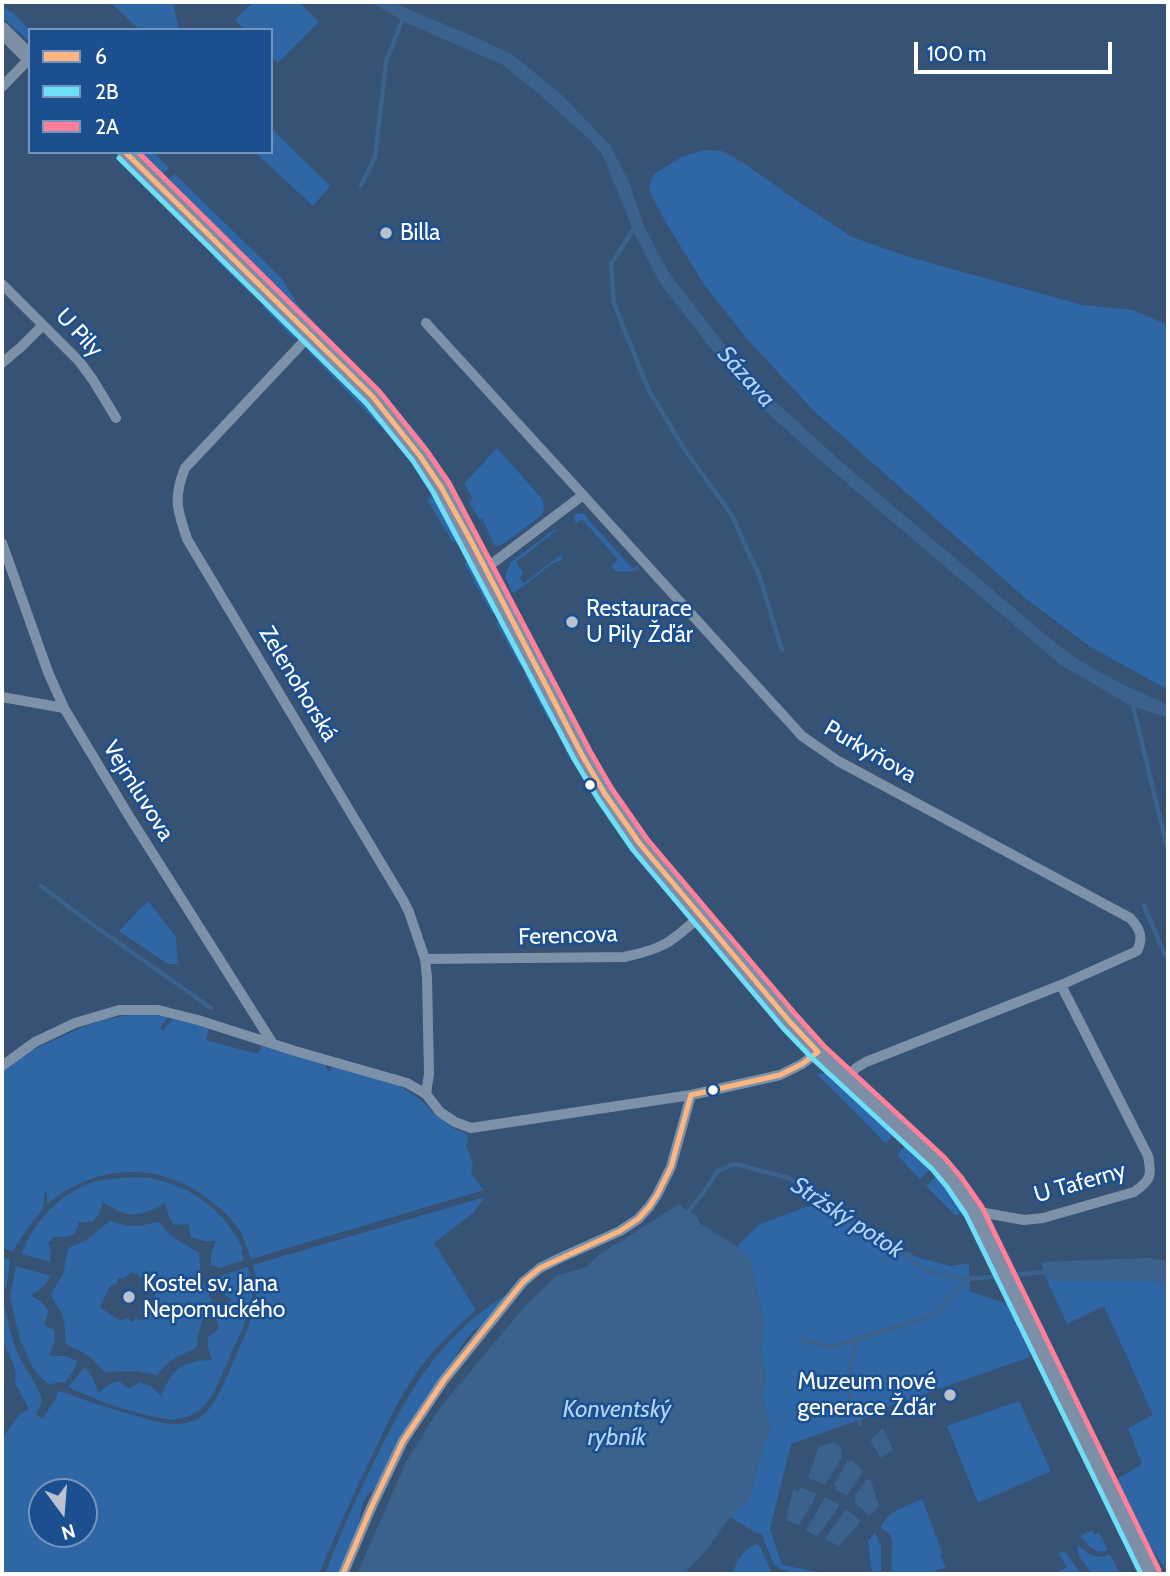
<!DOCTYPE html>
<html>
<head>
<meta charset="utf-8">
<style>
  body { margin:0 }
  #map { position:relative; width:1170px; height:1576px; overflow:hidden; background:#365274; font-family:Cabin,sans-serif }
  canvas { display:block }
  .frame { position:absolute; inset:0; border:4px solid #fff; pointer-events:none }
  .legend { position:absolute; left:28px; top:28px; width:245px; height:126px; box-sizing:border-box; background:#1b4f8f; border:2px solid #7695bc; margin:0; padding:9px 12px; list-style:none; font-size:21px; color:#fff }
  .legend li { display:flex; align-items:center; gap:14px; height:35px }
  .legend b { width:35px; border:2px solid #7695bc }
  .north { position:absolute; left:28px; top:1478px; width:70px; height:70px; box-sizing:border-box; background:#1b4f8f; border:2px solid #7695bc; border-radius:50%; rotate:164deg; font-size:19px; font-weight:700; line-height:28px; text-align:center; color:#fff }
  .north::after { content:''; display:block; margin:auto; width:24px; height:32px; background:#b9c2ce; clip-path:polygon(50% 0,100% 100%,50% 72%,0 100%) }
  .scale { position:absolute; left:914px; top:42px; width:198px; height:32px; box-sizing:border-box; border:4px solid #fff; border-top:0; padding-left:9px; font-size:21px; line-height:24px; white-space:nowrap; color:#fff; -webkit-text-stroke:5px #1b4f8f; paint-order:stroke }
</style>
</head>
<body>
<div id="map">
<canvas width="1170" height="1576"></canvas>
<div class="frame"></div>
<ul class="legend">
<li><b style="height:9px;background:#ffb580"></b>6</li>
<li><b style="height:9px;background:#6ddff8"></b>2B</li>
<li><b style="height:9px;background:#ff8098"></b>2A</li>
</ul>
<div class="north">N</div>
<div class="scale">100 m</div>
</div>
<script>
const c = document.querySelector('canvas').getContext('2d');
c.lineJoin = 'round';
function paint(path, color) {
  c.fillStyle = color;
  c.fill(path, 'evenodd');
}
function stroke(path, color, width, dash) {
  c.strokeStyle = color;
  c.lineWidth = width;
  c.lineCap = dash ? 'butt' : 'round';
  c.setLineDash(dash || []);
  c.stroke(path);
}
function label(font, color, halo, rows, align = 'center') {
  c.font = font + ' Cabin,sans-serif';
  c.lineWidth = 5;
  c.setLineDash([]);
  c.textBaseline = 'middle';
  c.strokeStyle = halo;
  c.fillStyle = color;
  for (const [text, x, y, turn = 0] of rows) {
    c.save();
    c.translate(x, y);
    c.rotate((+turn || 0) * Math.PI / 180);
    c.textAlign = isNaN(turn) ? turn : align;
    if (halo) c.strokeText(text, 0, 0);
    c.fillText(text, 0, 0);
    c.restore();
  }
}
paint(new Path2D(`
  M110 2H173L179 30H140Z
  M253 2H299L319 22 278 63 271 56V30H245L235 20Z
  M2 7 13 13 30 30V42L2 17Z
  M271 128 330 186 313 206 255 152H271Z
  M704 150 722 151 744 163 796 200 852 237 909 257 1082 305 1133 310 1168 325V690L1089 646 1025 598 814 411 747 339 703 283 665 221 649 190 650 183 655 173 682 157Z
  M140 152H153L169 168 162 175Z
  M175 174 282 279 298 305 389 400 423 440 440 466C410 435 385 399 356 367L167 180Z
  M217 253 254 290 251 294 213 257Z
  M268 301 295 329V337L294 339 263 307Z
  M307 350H314L359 394 383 422 379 425Z
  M497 448 543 500 544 509 542 515 503 544 498 546 494 545 482 518 479 519 469 502 472 499V497L464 484Z
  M434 496 458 540 453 543 427 499Z
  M578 513 587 515 586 517 633 569 637 566 640 569 632 571H615L611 566 618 560 582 519 577 523 575 522 574 516Z
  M555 529 557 530 516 562 523 573 520 579 524 583 562 554V560L553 563 514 593 512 592 505 576 511 562Z
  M469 561 497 612 492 614 464 563Z
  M501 619 524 664 520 666 496 623Z
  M528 672 552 717 548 719 524 674Z
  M148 901 176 937 178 964H168L119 931Z
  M136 1014 169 1016 160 1028 163 1031 174 1017 209 1029 206 1040 258 1054 262 1046 325 1063 328 1071 332 1070 331 1064 400 1086 421 1100 434 1113 453 1128 467 1134 468 1141 466 1146C469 1154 476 1165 471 1174L484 1190 251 1259C248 1250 245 1241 241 1233 234 1220 220 1207 207 1198 157 1160 95 1165 47 1204V1193L45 1192 43 1209 29 1226 13 1251 2 1249V1071L30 1051 85 1026 106 1019Z
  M825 1073 894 1134 886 1144 817 1074Z
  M906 1144 922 1160 930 1170 920 1179 897 1155Z
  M937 1176 962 1208V1211L957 1216 954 1214 926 1186Z
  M141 1177C184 1181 226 1209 243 1250L241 1251 244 1260 219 1268 211 1265V1255L216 1241H204L191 1237 188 1224 174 1225 169 1217 165 1203C139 1218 128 1219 103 1202L99 1214 92 1222H79L75 1234 66 1237H52L53 1240 48 1242 51 1253 50 1262 21 1254C35 1220 64 1187 103 1180 115 1178 128 1177 141 1177Z
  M485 1197 473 1213 434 1243 476 1310C452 1331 428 1354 411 1381 397 1403 385 1428 374 1452 354 1492 336 1533 319 1574H2V1438L20 1414 29 1409 15 1383C19 1365 5 1353 2 1335 0 1323 2 1308 2 1295 7 1316 10 1337 19 1356 26 1372 39 1384 42 1402L36 1414 42 1419 55 1400 58 1392 61 1391C86 1401 111 1409 137 1416 151 1420 165 1425 180 1424 188 1423 198 1420 204 1414 217 1404 230 1369 237 1353 251 1323 262 1298 253 1265ZM42 1492H84V1534H42Z
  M808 1206 836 1210 871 1226 916 1257 950 1266 969 1263 970 1292 975 1293 1010 1305 1011 1309H1013L1026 1335 1030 1357 887 1407V1410L791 1444 770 1529 782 1565 829 1574C807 1574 793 1576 774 1565L761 1533 758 1534 730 1517 749 1499 765 1440 771 1430 762 1395 766 1379 761 1351 764 1324 751 1262 738 1247 739 1244 760 1224Z
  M110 1221 128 1226H139L157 1222 160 1223 171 1236 199 1253 201 1277 212 1301C203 1316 198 1329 197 1346L195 1349C177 1356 169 1360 157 1375L136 1371 104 1372C91 1356 86 1353 67 1345L66 1342C65 1332 65 1323 62 1314 59 1308 53 1301 51 1294L63 1274 68 1248 85 1241ZM131 1272 138 1274 139 1277 149 1276 150 1286 156 1289 157 1292 154 1298 158 1307 149 1312 148 1318C144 1321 139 1321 136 1318L131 1322 127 1318 121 1320 117 1319 100 1307 110 1286 114 1284 116 1286 118 1278 124 1279Z
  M2 1257 9 1259 10 1262 6 1289 2 1278Z
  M16 1266 51 1276 43 1287 31 1295 41 1302 49 1311 44 1324 55 1331 54 1344 49 1356H65L77 1361 74 1370 65 1383 58 1382 50 1385 41 1378 32 1366 20 1340 10 1297Z
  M248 1267C249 1272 251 1277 252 1281 257 1305 236 1342 227 1363 220 1378 213 1399 200 1410 192 1416 180 1420 170 1419 141 1417 95 1400 68 1387L85 1367 94 1380 98 1393 110 1384 119 1381 129 1389 140 1382 152 1387 161 1396C173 1368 181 1361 212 1360L208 1348V1337L219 1329 215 1316 225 1305 232 1300 223 1293 217 1284 219 1281 218 1277Z
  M1044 1274 1055 1281H1155L1168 1286V1424L1166 1429 1168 1433V1573L1137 1526 1116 1480 1142 1464 1128 1428 1153 1415 1104 1306 1067 1324Z
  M513 1291 488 1321 473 1331 462 1345 451 1365 375 1488C359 1501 362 1510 358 1528 356 1542 345 1560 340 1574H325C341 1532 359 1492 379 1452 414 1382 443 1332 513 1291Z
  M1019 1401 1051 1471 978 1503 947 1426Z
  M922 1499 943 1554 940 1555 946 1568 935 1570 938 1574H894C887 1563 897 1545 889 1534 889 1533 881 1528 880 1527L891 1513Z
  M1092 1530 1094 1535 1099 1532 1108 1550C1095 1556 1088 1544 1080 1536Z
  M875 1533 881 1545V1574H872L868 1541Z
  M757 1544 760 1546 771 1571 774 1574H732C737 1562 743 1548 757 1544Z
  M1079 1546C1089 1554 1097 1561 1110 1554L1120 1574H1092L1079 1556 1077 1549Z
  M1063 1551 1067 1554 1081 1574H1054L1067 1567 1059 1554Z`), '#2f66a5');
paint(new Path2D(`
  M370 2H396L408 9 482 40 513 55 563 96 610 145 629 182 644 226 669 273 753 381 845 465 1058 645C1091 670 1130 689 1168 704V718L1129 705 1061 665 816 457 747 394 661 285 635 235 603 156 592 142 541 96 503 65 407 23Z
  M679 1204 688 1212 695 1214 701 1224 738 1247 751 1262 764 1324 761 1351 766 1379 762 1395 771 1430 765 1440 749 1499 730 1517 705 1552 684 1574H357L406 1462 439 1409 525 1306 556 1276 586 1267 600 1254Z
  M1148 1258 1168 1261V1286L1155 1281H1055L1044 1274 1041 1262Z
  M883 1428 893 1450 881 1458 870 1440Z
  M834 1442 842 1449 841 1459 825 1485 808 1478 819 1446Z
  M852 1460 863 1471 847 1496 835 1489 836 1487 834 1485 847 1461Z
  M866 1480H871L879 1506 870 1516 854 1502 856 1499 855 1496Z
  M800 1487 816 1493 815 1499 799 1525 786 1520 793 1489 798 1491Z
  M825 1497 840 1505 817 1537 806 1530Z
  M846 1509 861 1521 839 1546 825 1539Z`), '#3b618d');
stroke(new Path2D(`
  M361 185 375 157 386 62 403 18
  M635 227 611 264 614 304 649 391 683 447 731 514 759 575 782 650
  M1132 702 1168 851
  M41 886 89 922 211 1008
  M1144 906 1164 953 1168 959
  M686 1214 703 1193 718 1171 735 1164 789 1178 928 1271 967 1279 1001 1276
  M1010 1275 1046 1272
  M855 1339C856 1354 849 1365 848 1379 846 1394 856 1411 860 1424
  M801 1340 831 1347 935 1315 967 1279`), '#3b618d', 4.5);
stroke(new Path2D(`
  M2 87 30 58
  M2 284 79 361 93 380 116 418
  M426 323 583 495
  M310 335 185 468C173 498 177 509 187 539L403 900 409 912 425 959 427 977 429 1074 426 1094
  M2 363 21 347 43 325
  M2 543 48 672 64 708 129 816 273 1044
  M485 569 583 495 802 736 838 761 1130 918C1140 928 1144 938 1137 951L1061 985 866 1062 856 1068 847 1078
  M2 697 64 708
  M425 959 624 957C663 949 672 942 700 916
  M2 1066 35 1042 75 1023 119 1010H158L198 1020 295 1051 407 1083 426 1094 440 1112 455 1122 471 1128 691 1095 780 1075 802 1064 818 1052
  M974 1211 1024 1220 1043 1218 1134 1192C1151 1180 1152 1176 1148 1156L1061 985
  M343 1574 371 1508 403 1441 444 1380 523 1282 540 1268 560 1258 620 1231 638 1219 649 1207 657 1195 671 1167 691 1095`), '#7d92a8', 10);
stroke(new Path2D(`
  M2 30 30 58
  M125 152 373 397 420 456 441 487 582 755 605 794 640 844 790 1022 818 1052 938 1163 954 1182 974 1211 1151 1574`), '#7d8ea7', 16);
stroke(new Path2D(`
  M125 152 373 397 420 456 441 487 471 541 582 755 605 794 640 844 790 1022 818 1052 802 1064 780 1075 691 1095 671 1167 657 1195 649 1207 638 1219 620 1231 540 1268 523 1282 444 1380 403 1441 371 1508 343 1574`), '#ffb580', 5);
stroke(new Path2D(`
  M119 158 366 403 413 461 433 492 574 759 598 799 633 850 783 1028 812 1058 932 1169 947 1187 966 1215 1141 1574`), '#6ddff8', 5);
stroke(new Path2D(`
  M138 152 379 391 427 451 449 483 590 751 612 789 647 839 797 1016 824 1046 944 1157 961 1177 982 1207 1159 1570`), '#ff8098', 5);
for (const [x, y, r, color] of [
  [386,233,7,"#b9c2ce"],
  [572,622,7,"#b9c2ce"],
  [590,785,6,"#fff"],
  [713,1090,6,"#fff"],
  [129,1297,7,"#b9c2ce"],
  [950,1395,7,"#b9c2ce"]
]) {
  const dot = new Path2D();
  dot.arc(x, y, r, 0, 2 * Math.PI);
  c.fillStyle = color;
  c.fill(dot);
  stroke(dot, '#1b4f8f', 2.5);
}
label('23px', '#fff', '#1b4f8f', [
  ["Billa",400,233],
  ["Restaurace",586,609],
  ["U Pily Žďár",586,635],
  ["Kostel sv. Jana",143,1284],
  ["Nepomuckého",143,1310],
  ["Muzeum nové",936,1382,"right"],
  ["generace Žďár",936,1408,"right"]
], 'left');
label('23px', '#fff', '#1b4f8f', [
  ["U Pily",79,333,47],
  ["Zelenohorská",298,684,59],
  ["Purkyňova",870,752,30],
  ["Vejmluvova",138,791,58],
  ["Ferencova",568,936,-2],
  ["U Taferny",1080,1183,-16]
]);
label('italic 24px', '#b5d3f5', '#1b4f8f', [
  ["Sázava",746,377,48],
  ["Stržský potok",847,1218,33],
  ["Konventský",617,1410],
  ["rybník",617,1438]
]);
</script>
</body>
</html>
